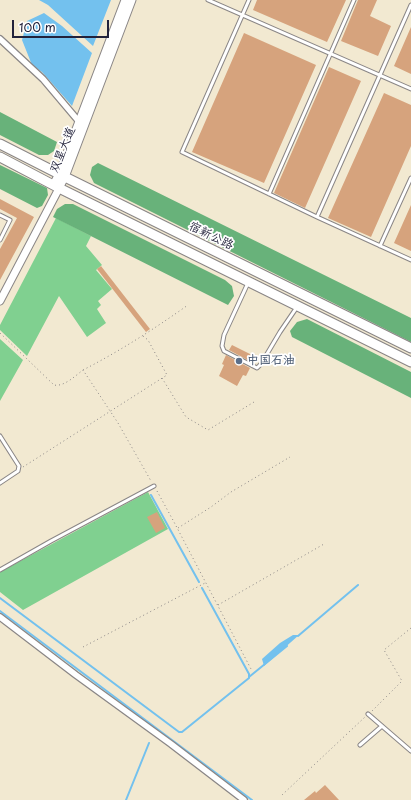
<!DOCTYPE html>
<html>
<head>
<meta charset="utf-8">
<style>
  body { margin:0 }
  #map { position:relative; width:411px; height:800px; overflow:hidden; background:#f2e9d1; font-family:"Playpen Sans",sans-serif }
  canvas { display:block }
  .scale { position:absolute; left:12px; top:20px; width:97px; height:18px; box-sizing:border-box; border:2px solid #22223b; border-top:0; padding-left:5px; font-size:12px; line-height:14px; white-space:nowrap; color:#22223b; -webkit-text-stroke:3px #fff; paint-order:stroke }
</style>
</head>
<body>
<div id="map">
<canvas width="411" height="800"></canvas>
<div class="scale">100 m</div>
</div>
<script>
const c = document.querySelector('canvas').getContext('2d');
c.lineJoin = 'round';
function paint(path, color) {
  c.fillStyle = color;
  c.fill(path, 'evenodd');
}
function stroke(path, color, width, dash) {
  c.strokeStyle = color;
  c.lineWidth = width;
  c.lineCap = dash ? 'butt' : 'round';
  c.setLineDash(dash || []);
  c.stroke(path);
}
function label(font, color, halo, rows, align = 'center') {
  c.font = font + ' "Playpen Sans","LXGW WenKai TC",sans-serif';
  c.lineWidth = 3.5;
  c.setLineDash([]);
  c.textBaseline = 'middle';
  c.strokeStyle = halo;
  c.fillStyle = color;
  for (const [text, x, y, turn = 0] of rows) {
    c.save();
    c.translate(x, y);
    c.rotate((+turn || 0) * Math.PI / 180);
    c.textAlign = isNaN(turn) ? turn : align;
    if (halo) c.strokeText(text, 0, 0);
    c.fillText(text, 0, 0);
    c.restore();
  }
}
paint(new Path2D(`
  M56 218 91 236 86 246 102 265 96 270 112 289 98 301 101 305 97 309 106 323 87 337 59 296 27 356 0 330V325Z
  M0 339 23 360 0 401Z
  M148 492 168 529 23 610 0 592V572Z`), '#80d090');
paint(new Path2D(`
  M0 112 57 142 54 151 48 155H39L0 135Z
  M98 163 411 318V342L94 183 90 175 92 167Z
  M0 165 47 188 48 195 42 206 37 208 0 189Z
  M65 204H73L225 280 232 286 234 296 228 305 53 217 57 209Z
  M307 319 411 372V398L292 337 290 331 297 322Z`), '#68b27a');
paint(new Path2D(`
  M39 0H111L93 46 48 5Z
  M44 13 62 26 92 53 72 106 42 72 32 65 22 40 27 21Z
  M293 635H299L264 666 262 659 280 643Z`), '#73c1ee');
stroke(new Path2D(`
  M151 495 199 582
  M0 598 179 732H182L249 678V674L202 588
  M0 611 252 800
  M298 636 358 585
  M249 677 287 646
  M126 800 149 743`), '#73c1ee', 2);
paint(new Path2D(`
  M257 0H346L327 42 253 10Z
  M358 0H377L370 16 391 26 378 56 341 41Z
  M411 27V74L394 66Z
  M244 33 316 65 264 183 192 152Z
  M329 67 361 81 305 208 274 193Z
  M384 93 411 105V146L371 237 328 218Z
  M0 199 34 217 0 280V249L17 218 0 209Z
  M411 205V251L394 243Z
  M101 266 150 329 146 332 97 269Z
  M232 345 256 357 253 363 229 350Z
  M226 355 250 368 246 376 243 375 237 386 219 376 224 365 222 364Z
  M157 512 165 528 156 533 147 517Z
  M325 785 339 800H304L315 791 316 793Z`), '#d6a37d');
const service = new Path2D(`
  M208 0 411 89
  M249 0 182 152 317 217 411 260
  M269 194 354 0
  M0 215 10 220 0 240
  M317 217 411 5
  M380 246 411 178
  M248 283 224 335 222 346 224 351 257 368 261 364 280 332 297 307
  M0 436 19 466 18 471 0 483
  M0 570 51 541 154 486
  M368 714 411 751
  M360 745 382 726`);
const minor = new Path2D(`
  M0 39 43 79 81 124
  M0 617 76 675 171 744 244 800`);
const tertiary = new Path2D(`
  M53 185 59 174 125 0
  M0 301 65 177 132 0`);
const trunk = new Path2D(`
  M0 144 65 177 411 348
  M0 157 59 188 411 362`);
stroke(service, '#8a8686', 5);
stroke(minor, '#8a8686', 8);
stroke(tertiary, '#8a8686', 9);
stroke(trunk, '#8a8686', 11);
stroke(new Path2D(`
  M0 333 54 385C64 387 75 376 83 370L118 423 151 481
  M83 370C120 351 154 329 188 305
  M162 378 186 417 208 430 254 402
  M23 467 167 375 148 340 143 336
  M157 491 174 522 251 669
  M178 528 211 507 231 492 290 457
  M218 605 324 544
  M83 647 205 583
  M372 711 402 681 384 650 411 628
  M282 795 365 717`), '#8a8686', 1, [1, 3]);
stroke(service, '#fff', 3);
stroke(minor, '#fff', 5.5);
stroke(tertiary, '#fff', 7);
stroke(trunk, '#fff', 9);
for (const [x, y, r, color] of [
  [239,361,4,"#5c6f8a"]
]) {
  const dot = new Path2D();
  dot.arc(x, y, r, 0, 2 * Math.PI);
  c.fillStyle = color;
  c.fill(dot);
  stroke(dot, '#fff', 1.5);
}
label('12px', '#22223b', '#fff', [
  ["双星大道",63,150,-68],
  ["宿新公路",211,236,26]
]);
label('bold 12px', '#4e5e75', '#fff', [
  ["中国石油",247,361]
], 'left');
</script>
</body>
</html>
